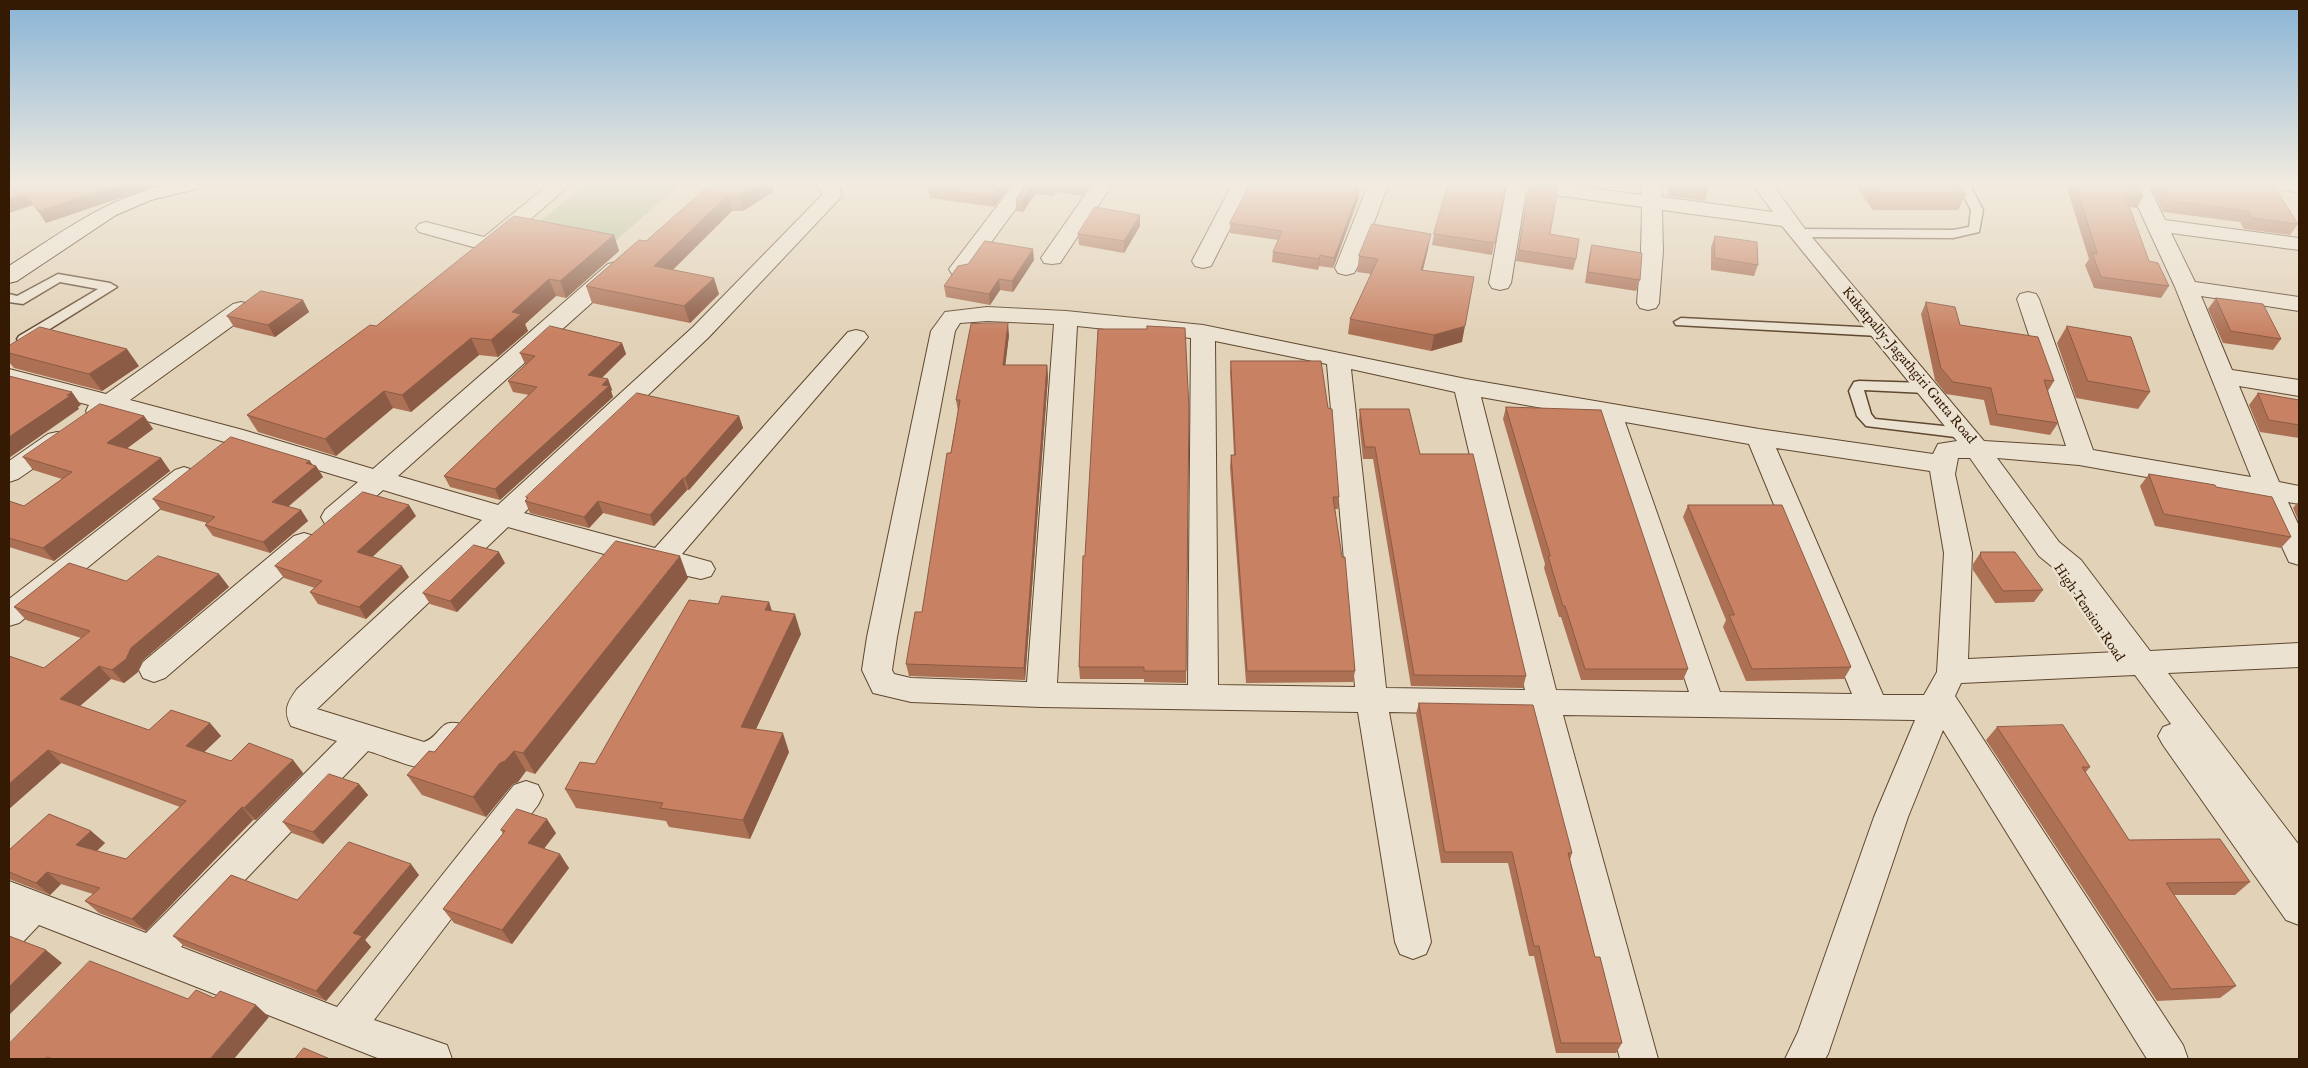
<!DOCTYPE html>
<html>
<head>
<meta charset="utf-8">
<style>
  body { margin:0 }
  #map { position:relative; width:2308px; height:1068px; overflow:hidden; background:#e2d2b8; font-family:"IM FELL English",serif }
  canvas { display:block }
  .frame { position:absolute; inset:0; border:10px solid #341a03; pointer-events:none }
</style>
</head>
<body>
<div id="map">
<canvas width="2308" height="1068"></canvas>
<div class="frame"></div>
</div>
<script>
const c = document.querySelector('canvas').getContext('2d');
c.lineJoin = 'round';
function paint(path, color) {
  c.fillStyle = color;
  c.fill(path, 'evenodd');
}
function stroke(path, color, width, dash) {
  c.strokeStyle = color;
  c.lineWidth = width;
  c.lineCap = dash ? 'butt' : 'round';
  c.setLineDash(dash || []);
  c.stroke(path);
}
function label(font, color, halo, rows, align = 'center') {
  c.font = font + ' "IM FELL English",serif';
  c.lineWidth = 5;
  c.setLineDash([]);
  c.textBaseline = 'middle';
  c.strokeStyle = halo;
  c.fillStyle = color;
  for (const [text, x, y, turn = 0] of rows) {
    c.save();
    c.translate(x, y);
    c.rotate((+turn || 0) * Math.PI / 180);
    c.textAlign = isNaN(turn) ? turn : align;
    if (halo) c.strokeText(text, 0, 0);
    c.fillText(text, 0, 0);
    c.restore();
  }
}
paint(new Path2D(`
  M585 185H679L612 244 531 228Z`), '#b1bd90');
const lane = new Path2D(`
  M1958 185H1970L1983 210 1979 232 1953 238 1798 237 1792 233 1798 229 1953 230 1969 227 1971 210Z
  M58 274 110 283 117 287 29 342H19L17 339 19 336 98 289 60 282 23 304 9 302V294L17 296Z
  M1681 318 1879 328 1886 332 1879 336 1676 325 1674 322Z
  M1859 381 1926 383 1933 388 1926 393 1864 390 1871 414 1875 419 1963 428 1970 433 1963 438 1866 426 1857 416 1849 391 1854 382Z`);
const street = new Path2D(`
  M548 185H570L496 249 488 250 480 249 419 232 416 228 419 224 426 222 484 237Z
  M815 185H839L842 196 709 337 524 513 655 548 848 332 856 330 864 332 868 337 864 342 682 554 711 562 715 569 711 576 701 579 661 570 508 527 317 709 424 742C443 735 438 716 465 725L470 734C461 751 445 767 425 768 414 769 380 754 368 751L181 947 337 1007 514 785 526 781 538 785 543 795 538 805 374 1020 447 1045 452 1059H380L39 925 22 943 9 948V881L146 933 337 741 291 726C283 710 287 703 297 689L482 520 383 490C367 504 348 530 325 524L321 517 325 510 358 482 225 442 113 412 98 419 89 417 86 411 89 405 9 384V369L106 394 233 304 241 302 249 304 252 309 249 314 130 400 243 430 373 469 608 264 616 262 624 264 627 269 624 274 398 476 498 505 693 327 822 195 821 191Z
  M1013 185H1033L968 274 960 276 952 274 949 269Z
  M1092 185H1112L1060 263 1052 264 1044 263 1041 258Z
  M1232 185H1252L1211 266 1203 268 1195 266 1192 261Z
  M1368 185H1388L1357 268 1354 273 1346 275 1338 273 1335 268Z
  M1507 185H1569L1642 195V185H1662V197L1773 212 1753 185H1773L1805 229 1984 441 2066 446 2017 299 2020 294 2028 292 2036 294 2039 299 2093 450 2251 477 2175 287 2128 185H2148L2165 220 2299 238V250L2171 233 2195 282 2299 297V311L2201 296 2232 370 2299 380V396L2239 386 2279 482 2299 486V504L2288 502 2299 526V565L2289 562 2259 497 2079 465 1997 458 2059 542 2081 560 2150 651 2299 643V667L2168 673 2299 845V925L2286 920 2163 745 2158 736 2163 727 2171 724 2135 675 1961 683 1955 696 2183 1045 2188 1059H2147L1943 730 1908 817 1828 1054 1825 1059H1785L1798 1032 1874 817 1915 720 1563 715 1658 1059H1620L1531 715 1389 712 1431 942 1426 954 1413 959 1400 954 1395 942 1358 712 1041 707 911 702 873 693 862 670 867 637 931 331 945 312 987 307 1066 311 1203 325 1466 379 1759 429 1933 454 1938 444 1957 441 1782 226 1662 210 1663 251 1659 303 1656 308 1648 310 1640 308 1637 303 1641 251 1642 207 1526 191 1511 283 1508 288 1500 290 1492 288 1489 283ZM987 321 1054 324 1027 682 911 678 894 674 892 670 897 637 955 331 960 323ZM1077 326 1191 338 1188 685 1057 683ZM1215 341 1327 364 1355 687 1218 685ZM1351 369 1455 392 1525 690 1386 688ZM1481 397 1598 418 1689 692 1556 690ZM1625 422 1749 444 1852 694 1720 692ZM1776 448 1930 471 1944 553 1937 672 1924 695H1883ZM1958 458H1970L2039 556 2061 574 2118 652 1968 659 1972 553 1955 474Z
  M2275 185H2299V193L2278 189Z
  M57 432 66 434 70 440 66 446 18 479 9 482V461L48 434Z
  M184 467 193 470 197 476 193 482 19 623 9 626V599L175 470Z
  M304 533 314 536 318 543 314 550 165 678 154 682 143 678 139 670 143 662 294 536Z`);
const secondary = new Path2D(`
  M165 185H199L196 189 151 200 116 215 17 281 9 283V266C61 233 103 200 165 185Z`);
stroke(lane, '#604830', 3);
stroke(street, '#604830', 2);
stroke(secondary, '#341a03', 2);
paint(lane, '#ece2d1');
paint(street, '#ece2d1');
paint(secondary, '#ece2d1');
paint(new Path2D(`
  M710 185H772L773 192 743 211H732L673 270 719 294 690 323 592 303 586 286 646 241Z
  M1011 185 994 207 930 198 928 188Z
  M1026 185H1090L1082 196 1056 192 1052 196 1035 194 1023 212 1016 211V200Z
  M1250 185H1359L1357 190H1359L1358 200 1333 268 1319 266 1318 270 1272 262 1273 252 1278 240 1230 233V223Z
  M1506 185 1492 255 1432 245 1434 234Z
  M1529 185 1550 234 1576 259 1573 270 1516 261Z
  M1668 185H1708V191L1705 201 1668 196Z
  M1855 185H1959L1966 194 1958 210H1873Z
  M2066 185H2138L2143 197 2137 208 2129 207 2149 261 2169 286 2161 298 2094 288 2085 265 2089 259Z
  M2150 185H2273L2298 224 2290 235 2244 229 2240 222 2163 212Z
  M1140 215V226L1124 253 1079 245 1078 234Z
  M614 235 619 251 566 298 556 296 525 324 528 331 498 357 479 355 411 412 393 408 336 456 258 432 247 415 376 326Z
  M1715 236 1758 265 1754 276 1711 270V247Z
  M1592 245 1640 280 1636 291 1585 283 1589 256Z
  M1428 249 1423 270 1462 342 1431 351 1348 334 1350 319 1371 274 1357 272 1359 256Z
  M1034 260 1013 292 1000 290 990 305 946 297 944 286Z
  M2216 298 2281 339 2273 350 2223 343 2208 309Z
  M303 300 309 312 275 337 234 327 227 316Z
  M1926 302 1960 325 2054 381 2048 391 2058 423 2050 435 1990 425 1984 400 1946 394 1935 380 1921 314Z
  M2067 326 2150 392 2138 409 2076 398 2057 343Z
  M1009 335 1005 365H1047L1048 377 1025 680 909 676 906 664 922 612 958 411 956 400Z
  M622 343 626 354 602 378 608 379 612 390 611 391 613 397 500 500 450 487 444 476 529 395 513 392 508 381 526 364H525L520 353Z
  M9 346 139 366 102 391 14 368 9 362Z
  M1231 361 1339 497 1338 509H1335L1355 671 1353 682 1246 683 1230 467 1231 455H1234L1230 372Z
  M2258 393 2299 400V438L2260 432 2249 405Z
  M1506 407 1688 669 1683 680H1581L1561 617H1559L1544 568 1545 564 1503 419Z
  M1189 409 1186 683 1144 682V679H1080L1079 667 1085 556Z
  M1360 409 1420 454 1526 676 1523 688 1411 686 1373 459H1363L1359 421Z
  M144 416 153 429 127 448 161 458 170 471 54 561 9 547V501L24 506 62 479 33 470 23 457Z
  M739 416 743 428 689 490H687L654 526 603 513 589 528 530 513 525 501 527 499 526 497Z
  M313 465 316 466 323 477 288 507 301 510 308 521 270 553 213 536 205 525 207 523 161 510 153 499Z
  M2149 474 2216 487 2291 537 2281 548 2155 526 2140 486Z
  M2299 501V522L2293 508Z
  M1688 505 1851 667 1844 679 1746 681 1723 627 1726 620 1683 517Z
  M416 516 372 557 409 577 366 619 318 604 310 592 315 588 284 578 275 566Z
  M1981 552 2043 590 2034 602 1995 603 1973 570V564Z
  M505 563 457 612 430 604 423 593Z
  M219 574 229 587 142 661 138 672 124 683 111 679 80 706 149 730 210 723 221 736 204 752 231 761 293 760 303 773 256 820H253L146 931 99 913 85 901 93 894 61 884 50 895 9 879V850L91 831 105 843 97 851 126 859 180 807 61 763 9 809V656L44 668 81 638 26 620 14 607 126 581Z
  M688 578 535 774 526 771 518 782 513 784 486 817 422 795 407 775 434 752Z
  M769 602 772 611 801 634 756 729 789 752 750 839 669 827 666 821 576 808 565 789 595 764 718 604Z
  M1419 703 1572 853 1570 860 1595 957 1622 1043 1616 1053H1556L1534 956H1529L1508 863H1441L1416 714Z
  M1997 727 2090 767 2085 773 2129 840 2250 882 2235 895H2174L2236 986 2220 998 2157 1001 1986 740Z
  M359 784 368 795 323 844 292 833 283 822Z
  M501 830 556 833 544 848 569 868 512 944 454 923 443 909 503 834Z
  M419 875 365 940 371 947 326 1001 184 946 173 936 297 900Z`), '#ac7055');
paint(new Path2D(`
  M118 185H159L46 223 38 211Z
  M755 185H772L773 192 743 211 739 195Z
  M1002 185H1011L994 207 992 197Z
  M1033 185H1035V194L1023 212 1022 201Z
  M1052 185H1055L1056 192 1052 196Z
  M1081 185H1090L1082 196Z
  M1357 185H1359L1354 200 1355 190Z
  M1359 190 1358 200 1333 268 1334 258Z
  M25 194 33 205 9 213V199Z
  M728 195 732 211 659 283 654 266Z
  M1140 215V226L1124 253V241Z
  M1431 234 1428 249 1419 285 1421 270Z
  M614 235 619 251 566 298 560 281Z
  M1033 249 1034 260 1013 292 1012 281Z
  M1320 255 1319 266 1318 270 1319 259Z
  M714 278 719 294 690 323 684 306Z
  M549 279 556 296 525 324 528 331 498 357 491 340 512 312Z
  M999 279 1000 290 990 305 989 294Z
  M303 300 309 312 275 337 268 325Z
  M1008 323 1009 335 1004 377 1003 365Z
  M1465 326 1462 342 1431 351 1434 335Z
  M471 338 479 355 411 412 402 395Z
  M622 343 626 354 593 386 588 375Z
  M127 349 139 366 102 391 89 374Z
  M1047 365 1048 377 1025 680 1024 668Z
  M608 379 612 390 611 391 613 397 500 500 495 489Z
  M384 391 393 408 336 456 325 439Z
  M72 392 81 405 78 407 79 409 9 458V437Z
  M144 416 153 429 117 456 107 443Z
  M739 416 743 428 689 490 685 478Z
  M161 458 170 471 54 561 43 548Z
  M310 461 314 467 316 466 323 477 280 513 272 502 306 463Z
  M683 478 687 490 654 526 650 515Z
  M598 501 603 513 589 528 584 517Z
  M409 505 416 516 365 564 357 552Z
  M301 510 308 521 270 553 263 542Z
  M499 552 505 563 457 612 450 601Z
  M680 556 688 578 535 774 523 753Z
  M402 566 409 577 366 619 359 607Z
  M219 574 229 587 142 661 138 672 124 683 112 670 131 648Z
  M769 602 775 622 765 610Z
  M795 614 801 634 748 746 741 727Z
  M99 666 111 679 73 712 60 699Z
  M210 723 221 736 197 759 186 746Z
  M783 733 789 752 750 839 743 820Z
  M48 750 61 763 9 809V784Z
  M514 751 526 771 518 782 513 784 486 817 473 797 500 763Z
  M293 760 303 773 256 820 244 808Z
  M359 784 368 795 323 844 313 832Z
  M242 807 253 820 146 931 132 919Z
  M547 819 556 833 537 858 528 843Z
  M91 831 105 843 90 857 76 845Z
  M560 854 569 868 512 944 502 930Z
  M411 864 419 875 365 940 371 947 326 1001 316 991 353 933Z
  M47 872 61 884 50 895 36 883Z
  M46 950 62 963 9 1015V987Z
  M256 1005 269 1017 234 1059H210Z`), '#8c5b45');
const building = new Path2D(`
  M9 185H118L38 211 25 194 9 199Z
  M710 185H755L739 195H728L654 266 714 278 684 306 586 286 639 240 646 241Z
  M930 185H1002L992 197 928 188Z
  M1026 185H1033L1022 201 1016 200Z
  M1250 185H1357L1355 190H1359L1334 258 1320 255 1319 259 1273 252 1282 231 1230 223Z
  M1448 185H1506L1495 243 1434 234Z
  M1530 185H1549L1558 186 1550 234 1579 239 1576 259 1519 250Z
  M1671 185H1708V191L1671 186Z
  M1874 185H1959L1966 194H1880Z
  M2076 185H2138L2143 197 2125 195 2149 261 2158 263 2169 286 2101 277 2092 253 2097 254Z
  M2162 185H2273L2298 224 2252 218 2248 211 2170 201Z
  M1095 207 1140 215 1124 241 1078 234Z
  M514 216 614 235 560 281 549 279 512 312 521 314 491 340 471 338 402 395 384 391 325 439 247 415 370 325 376 326Z
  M1372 224 1431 234 1421 270 1474 277 1465 326 1434 335 1350 319 1378 259 1359 256Z
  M1715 236 1757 242 1758 265 1715 258Z
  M985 241 1033 249 1012 281 999 279 989 294 944 286 958 266 968 264Z
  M1592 245 1642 253 1640 280 1588 272Z
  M261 291 303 300 268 325 227 316Z
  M2216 298 2263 304 2281 339 2231 331Z
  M1926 302 1955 307 1960 325 2038 337 2054 381 2044 380 2058 423 1997 414 1991 388 1953 382 1941 368Z
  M1008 323 1003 365H1047L1024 668 906 664 915 612H922L947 453H951L960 400H956L971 324Z
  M550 326 622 343 588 375 608 379 602 385 609 386 495 489 444 476 537 387 508 381 535 356 520 353Z
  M1147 326 1185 328 1189 409 1186 671H1144V667H1079L1083 556H1085L1098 329H1147Z
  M2067 326 2131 337 2150 392 2088 381Z
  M40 327 127 349 89 374 9 353V346Z
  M1231 361H1321L1328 408 1332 409 1339 497H1333L1342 557H1345L1355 671H1247L1231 455H1235Z
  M9 376 72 392 67 395 70 396 9 437Z
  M637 393 739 416 685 478H683L650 515 598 501 584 517 525 501 528 498 526 497Z
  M2258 393 2299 400V425L2269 420Z
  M100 404 144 416 107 443 161 458 43 548 9 538V501L24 506 72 472 23 457Z
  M1506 407 1601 410 1688 669H1585L1565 606H1563L1548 556H1550Z
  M1360 409H1409L1420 454H1473L1526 676 1414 675 1375 447H1365Z
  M231 437 310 461 306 463 316 466 272 502 301 510 263 542 205 525 215 517 153 499Z
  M2149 474 2215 485 2216 487 2272 497 2291 537 2164 514Z
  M363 492 409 505 357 552 402 566 359 607 310 592 322 581 275 566Z
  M1688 505H1782L1851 667 1752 669 1729 615H1734Z
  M616 541 680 556 523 753 514 751 505 761 500 763 473 797 407 775 429 751 434 752Z
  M474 545 499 552 450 601 423 593Z
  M1981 552H2015L2043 590 2003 591 1981 558Z
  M158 556 219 574 131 648 126 659 112 670 99 666 60 699 149 730 171 710 210 723 186 746 231 761 249 743 293 760 244 808 242 807 132 919 85 901 100 888 47 872 36 883 9 872V850L49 814 91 831 76 845 126 859 186 801 48 750 9 784V656L44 668 90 631 14 607 69 563 126 581Z
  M722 596 769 602 765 610 795 614 741 727 783 733 743 820 660 808 663 803 565 789 580 762 595 764 689 600 718 604Z
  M1419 703 1533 705 1572 853H1568L1595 957H1600L1622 1043H1561L1539 946H1534L1512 852H1445Z
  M2063 725 2090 767H2082L2129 840 2220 839 2250 882 2166 883 2236 986 2171 989 1997 727Z
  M329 774 359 784 313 832 283 822Z
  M517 809 547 819 528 843 560 854 502 930 443 909 505 831 501 830Z
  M349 842 411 864 353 933 362 936 316 991 173 936 231 875 297 900Z
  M9 936 46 950 9 987Z
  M90 961 188 999 196 990 214 998 220 991 256 1005 210 1059H52L47 1057 44 1059H9V1044Z
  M304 1048 330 1059H295Z`);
paint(building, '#c88263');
stroke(building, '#8c5b45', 1);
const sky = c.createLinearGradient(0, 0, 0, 334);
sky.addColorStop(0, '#88b4d6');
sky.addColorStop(0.55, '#f2ebdf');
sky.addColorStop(1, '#f2ebdf00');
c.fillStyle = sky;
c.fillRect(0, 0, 2308, 334);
label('14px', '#341a03', '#ece2d1', [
  ["Kukatpally-Jagathgiri Gutta Road",1908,366,50],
  ["High Tension Road",2088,613,56]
]);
</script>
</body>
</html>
